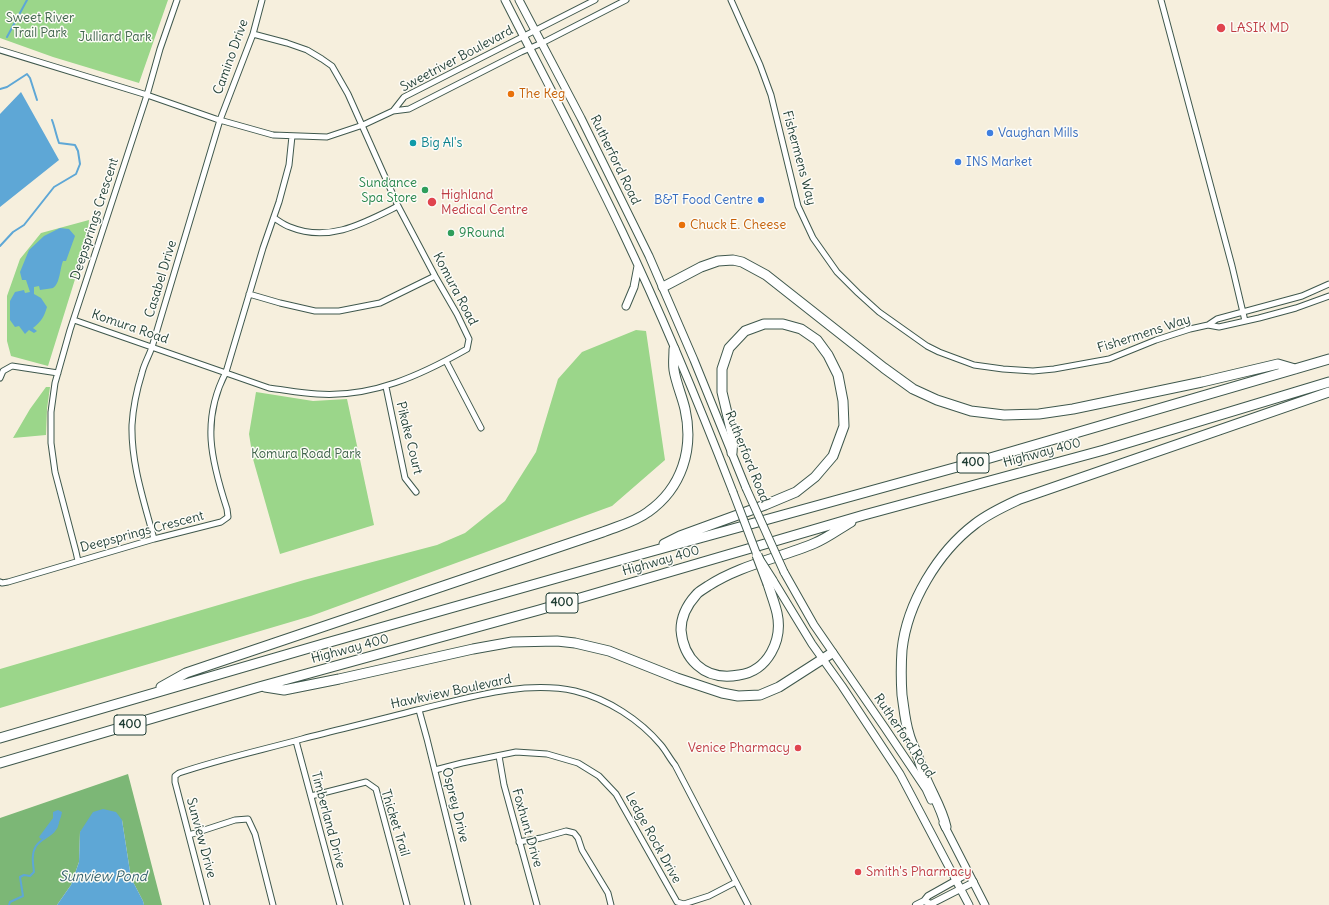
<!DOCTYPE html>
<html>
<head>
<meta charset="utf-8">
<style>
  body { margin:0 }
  canvas { display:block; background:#f6efdd }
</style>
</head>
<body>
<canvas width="1329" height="905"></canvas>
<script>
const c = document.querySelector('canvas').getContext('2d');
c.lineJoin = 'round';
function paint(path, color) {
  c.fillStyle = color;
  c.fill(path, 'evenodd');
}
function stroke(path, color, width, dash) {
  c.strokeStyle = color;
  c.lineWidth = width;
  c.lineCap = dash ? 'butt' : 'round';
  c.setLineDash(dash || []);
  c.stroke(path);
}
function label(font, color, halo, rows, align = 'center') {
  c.font = font + ' Delius,sans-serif';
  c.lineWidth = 3;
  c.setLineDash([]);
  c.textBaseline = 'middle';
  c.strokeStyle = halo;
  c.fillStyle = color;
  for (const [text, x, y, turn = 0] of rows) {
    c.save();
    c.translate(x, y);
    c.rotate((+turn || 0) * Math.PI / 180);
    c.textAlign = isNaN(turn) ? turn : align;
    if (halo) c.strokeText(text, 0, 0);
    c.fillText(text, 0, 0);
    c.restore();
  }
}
paint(new Path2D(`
  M0 0H168L139 83 53 57 0 38Z
  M89 220 88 232 81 260 48 366 11 356 7 341V296L20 259 41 233Z
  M636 330 646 331 665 460 612 506 311 616 0 708V669L304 580 437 545 465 533 505 501 536 452 558 379 582 352Z
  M46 387H50L47 409 46 435 13 438 30 409Z
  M256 392 313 401 347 399 374 525 280 554 253 459 249 434Z`), '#9bd68a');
paint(new Path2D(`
  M128 774 162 905H144L143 901 131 878 122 820 80 832 79 862 71 885 57 905H0V818Z`), '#7cb776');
paint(new Path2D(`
  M21 92 59 160 0 207V114Z
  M60 228 69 229 75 236 66 261H63C60 268 60 284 53 288 50 289 44 289 40 290L39 286 34 287V294L41 298 47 307C44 317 41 322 33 328L37 331 34 333 29 330 25 334 19 326 15 327 10 320V301L15 292 24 290 25 293 30 292 26 280H22L20 272 29 250 44 236Z
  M103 809 116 812 122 820 131 878 143 901 144 905H57L71 885 79 862 80 832 93 812Z
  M58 810 62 812C60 824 53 836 41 839L39 837 53 818V812Z`), '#5ea7d6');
stroke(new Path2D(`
  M7 37 27 0
  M0 89 7 87 27 74 30 78 37 100
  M0 246 13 232 24 225 54 187 76 174 80 164 78 151 75 145 59 143C56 135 55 128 52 120
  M9 905 10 902 23 896 20 877 24 875 30 876 34 872C33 864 31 854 36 846 42 837 56 835 58 823`), '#5ea7d6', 2);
const minor = new Path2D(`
  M731 0 760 65 771 95 798 206 813 238 837 272 858 293 879 312 927 346 939 352 974 365 1003 369 1033 371 1054 369 1109 359 1156 340 1190 329 1208 325 1219 327 1259 318 1296 308 1329 296
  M1161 0 1232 266 1245 321
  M0 50 147 95 216 119 273 135 327 137 363 125 393 111 409 109 521 52 542 43 626 0
  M393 111 404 97 595 0
  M274 218C279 221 284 225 290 227 329 243 364 223 398 206
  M249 294 280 303 315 311H339L380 303 435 276
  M74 320 269 388C285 390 301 393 317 394 372 398 421 375 467 349L469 339 457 314 435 276 398 206 348 94 332 66 322 59 307 50 287 43 253 34
  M1208 325 1217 319 1302 296 1329 284
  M446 361 481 428
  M0 378 3 371 12 366 58 373
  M386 387 405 478 416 492
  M154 539C144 501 131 464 132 425 133 408 137 389 142 373 144 364 149 356 152 347L220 120 253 34 262 0
  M78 561 76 552 55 472 51 443V412L55 383 70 330 147 95 160 49 177 0
  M0 582 2 583 8 582 154 539 221 522 228 517 227 509C211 460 201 420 226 372L263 248 279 202 289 165 292 136
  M419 710 427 739 468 905
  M296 741 340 905
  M499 756 504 785 537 905
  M435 770 462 763 516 752 547 754 578 763 599 776 616 794 677 902 684 904 709 896 736 882
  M311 796 366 782 376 789 407 905
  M189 835 235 820 248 819 255 834 273 905
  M519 842 541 838 566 831 574 833 578 838 582 850 608 893 611 905
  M207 905 175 782V776L179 773C220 759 262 750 302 739 341 729 379 720 417 710 468 698 523 680 575 691 608 699 640 720 661 745 666 751 670 759 675 765L748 905`);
const tertiary = new Path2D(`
  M924 901 931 904 974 882
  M916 905 924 901 928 896 969 873`);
const secondary = new Path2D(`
  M505 0C544 77 585 153 622 231 663 317 699 404 733 492
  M519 0 581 118 649 256 694 360 746 488
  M626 306 634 287 638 266
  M784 572 814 625 885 728 926 789 931 800
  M773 580 812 644 842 686 900 774 969 905
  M943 823 985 905`);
const motorway = new Path2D(`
  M663 287 701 267 718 261 733 260 742 262 766 275 884 368 913 389 937 400 971 411 1004 415 1039 414 1073 409 1202 382 1278 364 1295 369
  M664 544 680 536 765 505 796 492 815 477 833 456 844 426 843 401 838 375 828 355 817 340 801 329 783 324H764L745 331 729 348 722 369V392L733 438 732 453
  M768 584C771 594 775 604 777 613 783 640 768 671 739 675 723 678 709 676 697 665 687 656 682 643 681 630 681 617 687 605 696 595 699 591 704 589 708 586 740 565 780 558 815 543 827 538 839 529 851 522
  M161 687 186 673 603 532C618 526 635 522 648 512 682 488 694 449 685 409 682 396 676 383 674 370 673 364 674 356 674 349
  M265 687 284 690 339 679 473 649 512 642 557 641 575 643 609 651 677 678 722 693 738 696 760 695 779 687 832 653
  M0 738 323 644 649 552 990 458 1329 359
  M0 763 259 687 539 610 864 515 1104 450 1329 382
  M946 827C942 808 931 792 924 774 921 768 920 762 918 757 915 749 911 742 909 734 905 722 904 708 902 695 901 680 901 665 902 650 907 603 938 552 975 524 989 513 1005 506 1020 499L1329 392`);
stroke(minor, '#3f584d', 7);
stroke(tertiary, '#3f584d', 8);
stroke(secondary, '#3f584d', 9);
stroke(motorway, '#3f584d', 11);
stroke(minor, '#fff', 5);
stroke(tertiary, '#fff', 6);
stroke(secondary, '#fff', 7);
stroke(motorway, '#fff', 9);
const secondaryBridge = new Path2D(`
  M746 488 784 572
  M733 492 757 555 773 580`);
const motorwayBridge = new Path2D(`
  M757 555 768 584`);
stroke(secondaryBridge, '#3f584d', 9, []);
stroke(motorwayBridge, '#3f584d', 11, []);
stroke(secondaryBridge, '#fff', 7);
stroke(motorwayBridge, '#fff', 9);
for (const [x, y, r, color] of [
  [1221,28,5,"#e0444e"],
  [511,94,4,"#e8710a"],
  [990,133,4,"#3f7fe0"],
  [413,143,4,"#0f9aa8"],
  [958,162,4,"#3f7fe0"],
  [425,190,4,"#2e9e5b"],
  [761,200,4,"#3f7fe0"],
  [432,202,5,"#e0444e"],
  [682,225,4,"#e8710a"],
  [451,233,4,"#2e9e5b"],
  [798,748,4,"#e0444e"],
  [858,872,4,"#e0444e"]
]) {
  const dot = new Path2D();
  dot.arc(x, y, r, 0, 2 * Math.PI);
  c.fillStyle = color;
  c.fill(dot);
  stroke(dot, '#fdfcf7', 1.5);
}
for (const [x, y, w] of [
  [973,463,32],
  [562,603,32],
  [130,725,32]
]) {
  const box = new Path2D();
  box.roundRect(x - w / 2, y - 10, w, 20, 3);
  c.fillStyle = '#fdfcf7';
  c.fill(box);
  stroke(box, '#1f3d34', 1);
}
label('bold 12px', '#1f3d34', null, [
  ["400",973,463],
  ["400",562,603],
  ["400",130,725]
]);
label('13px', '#3e634a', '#fdfcf7', [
  ["Sweet River",40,18],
  ["Trail Park",40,33],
  ["Julliard Park",115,37],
  ["Komura Road Park",306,454]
]);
label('13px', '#be3a42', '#fdfcf7', [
  ["LASIK MD",1230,28],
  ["Highland",441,195],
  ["Medical Centre",441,210],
  ["Venice Pharmacy",790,748,"right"],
  ["Smith's Pharmacy",866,872]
], 'left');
label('13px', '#1f3d34', '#fdfcf7', [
  ["Camino Drive",231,57,-70],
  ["Sweetriver Boulevard",457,59,-28],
  ["Fishermens Way",799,158,75],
  ["Rutherford Road",615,160,64],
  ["Deepsprings Crescent",95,219,-72],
  ["Casabel Drive",161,279,-73],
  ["Komura Road",455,289,62],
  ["Komura Road",130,327,19],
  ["Fishermens Way",1144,334,-18],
  ["Pikake Court",409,438,76],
  ["Highway 400",1042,453,-15],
  ["Rutherford Road",747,457,68],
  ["Deepsprings Crescent",142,532,-15],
  ["Highway 400",661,561,-16],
  ["Highway 400",350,649,-15],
  ["Hawkview Boulevard",451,692,-12],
  ["Rutherford Road",904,736,56],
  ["Osprey Drive",455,805,76],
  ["Timberland Drive",328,820,75],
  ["Thicket Trail",395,823,73],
  ["Foxhunt Drive",527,828,74],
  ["Sunview Drive",201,838,75],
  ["Ledge Rock Drive",653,838,61]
]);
label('13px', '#c56008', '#fdfcf7', [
  ["The Keg",519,94],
  ["Chuck E. Cheese",690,225]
], 'left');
label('13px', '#366cbe', '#fdfcf7', [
  ["Vaughan Mills",998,133],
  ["INS Market",966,162],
  ["B&T Food Centre",753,200,"right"]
], 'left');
label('13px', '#0d838f', '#fdfcf7', [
  ["Big Al's",421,143]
], 'left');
label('13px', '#27864d', '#fdfcf7', [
  ["Sundance",417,183],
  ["Spa Store",417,198],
  ["9Round",459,233,"left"]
], 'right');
label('italic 14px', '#35626d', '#fdfcf7', [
  ["Sunview Pond",103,877]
]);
</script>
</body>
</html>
